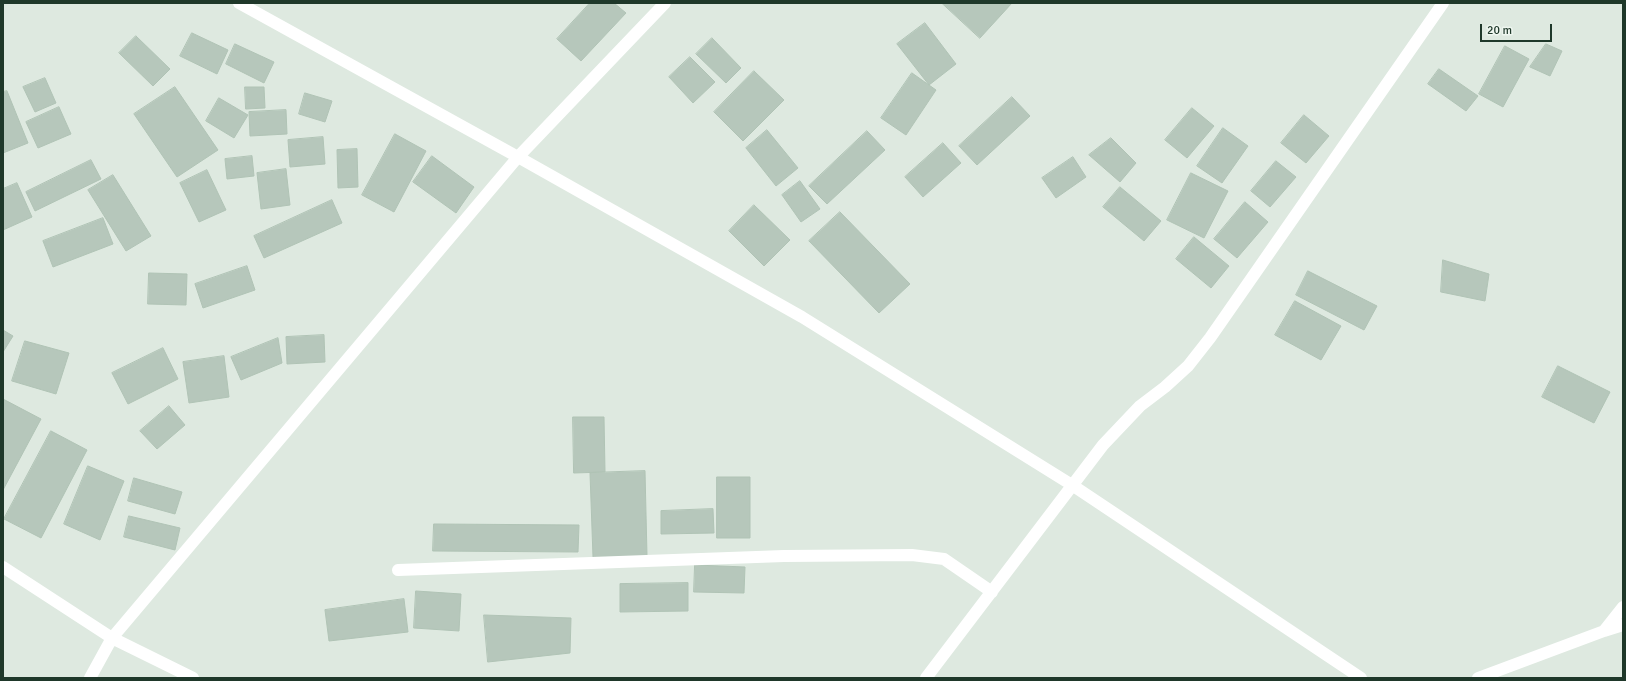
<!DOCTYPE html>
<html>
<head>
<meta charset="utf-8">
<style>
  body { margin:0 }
  #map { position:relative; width:1626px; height:681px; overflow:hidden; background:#dee9e0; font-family:Signika,sans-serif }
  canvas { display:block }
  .frame { position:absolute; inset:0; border:4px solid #1f382a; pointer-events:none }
  .scale { position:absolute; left:1480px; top:24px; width:72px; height:18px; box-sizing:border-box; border:2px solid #1f382a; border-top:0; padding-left:5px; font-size:12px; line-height:14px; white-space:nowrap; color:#1f382a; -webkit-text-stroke:3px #eef6ef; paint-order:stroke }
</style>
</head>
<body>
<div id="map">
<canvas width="1626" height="681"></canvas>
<div class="frame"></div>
<div class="scale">20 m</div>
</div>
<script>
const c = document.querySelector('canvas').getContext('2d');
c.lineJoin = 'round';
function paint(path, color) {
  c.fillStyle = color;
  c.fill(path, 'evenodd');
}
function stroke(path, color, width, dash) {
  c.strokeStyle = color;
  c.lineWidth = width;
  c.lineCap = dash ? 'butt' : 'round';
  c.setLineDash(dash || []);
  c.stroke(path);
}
const building = new Path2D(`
  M590 3H614L626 13 581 61 557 39Z
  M942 3H1012L980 38Z
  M925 23 956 64 929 85 897 44Z
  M192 33 228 50 217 74 180 56Z
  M136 36 170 69 153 86 119 53Z
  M712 38 741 68 726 83 696 54Z
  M235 44 274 62 264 83 226 64Z
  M1546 44 1562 51 1550 76 1530 67Z
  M1505 46 1529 59 1503 107 1479 94Z
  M690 57 715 82 693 103 669 77Z
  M1439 69 1478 96 1466 111 1428 84Z
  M754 71 784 100 743 141 714 112Z
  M912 73 936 90 906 135 881 118Z
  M45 78 56 103 35 112 23 87Z
  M175 87 218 150 177 177 134 114Z
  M245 87H264L265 108 246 109Z
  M7 91 28 143 3 153V92Z
  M305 93 332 101 325 122 299 114Z
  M1012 97 1030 116 977 165 959 146Z
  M219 98 248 115 234 138 206 121Z
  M59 107 71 134 38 148 26 122Z
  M1192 108 1214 126 1187 158 1165 140Z
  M286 110 287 134 250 136 249 112Z
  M1304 115 1329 136 1306 163 1281 143Z
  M1223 128 1248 146 1222 183 1197 166Z
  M767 130 798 168 776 186 746 148Z
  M867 131 885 150 827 204 809 186Z
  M395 134 426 151 394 212 362 195Z
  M323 137 325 164 290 167 288 140Z
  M1111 138 1136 163 1120 182 1089 155Z
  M943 143 961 163 923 197 905 177Z
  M357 149 358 187 338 188 337 150Z
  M252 156 254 176 227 179 225 159Z
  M432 156 474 187 456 213 413 182Z
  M1073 157 1086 177 1056 198 1042 178Z
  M91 160 101 179 35 211 26 192Z
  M1276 161 1296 177 1270 207 1251 191Z
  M286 169 290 205 261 209 257 173Z
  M207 170 226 210 199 222 180 183Z
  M1191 173 1228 191 1204 238 1167 220Z
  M113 175 151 236 126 251 88 190Z
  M800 181 820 209 801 222 782 195Z
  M17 183 32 217 3 230V189Z
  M1120 187 1161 221 1144 241 1103 207Z
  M332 200 342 223 264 258 254 236Z
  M1245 202 1268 222 1237 258 1214 239Z
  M754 205 790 240 764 266 729 231Z
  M840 212 910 284 879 313 809 241Z
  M103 218 113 244 53 267 43 241Z
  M1194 237 1229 266 1211 288 1176 259Z
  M1443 260 1489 274 1485 301 1441 292Z
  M247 266 255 290 203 308 195 284Z
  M1308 271 1377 306 1364 330 1296 295Z
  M149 273 187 274 186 305 148 304Z
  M1295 301 1341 326 1321 360 1275 335Z
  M3 330 13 336 3 352Z
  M324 335 325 362 287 364 286 337Z
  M278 338 282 363 241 380 231 357Z
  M25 341 69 353 56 394 12 381Z
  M163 348 178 379 128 404 112 373Z
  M224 356 229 397 189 403 183 362Z
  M1558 366 1610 392 1594 423 1542 397Z
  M3 399 41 419 3 490Z
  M169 406 185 425 157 449 140 431Z
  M573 417H604L605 472 574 473Z
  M51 431 87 450 41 538 4 519Z
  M88 466 124 481 100 540 64 524Z
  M645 471 647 556 593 557 590 473Z
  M717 477H750V538H717Z
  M134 478 182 492 175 514 128 501Z
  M713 509 714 533 661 534V511Z
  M129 516 180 528 175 550 124 537Z
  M434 524 579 525 578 552 433 551Z
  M695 565 745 567 744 593 694 592Z
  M688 583V611L620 612V584Z
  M416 591 461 594 459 631 414 628Z
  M404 599 408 632 329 641 325 610Z
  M484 615 571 618 570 653 488 662Z`);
paint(building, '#b6c7bb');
stroke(building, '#b0c3b5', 1);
stroke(new Path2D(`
  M239 3 518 157 802 317 1072 485 1361 678
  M3 567 112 638 193 678
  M398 570 784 556 912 555 944 559 992 592
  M1604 631 1623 607
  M90 678 112 638 518 157 665 3
  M926 678 1103 445 1140 406 1165 387 1188 366 1210 338 1443 3
  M1478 678 1604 631 1623 625`), '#fff', 12);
</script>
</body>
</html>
